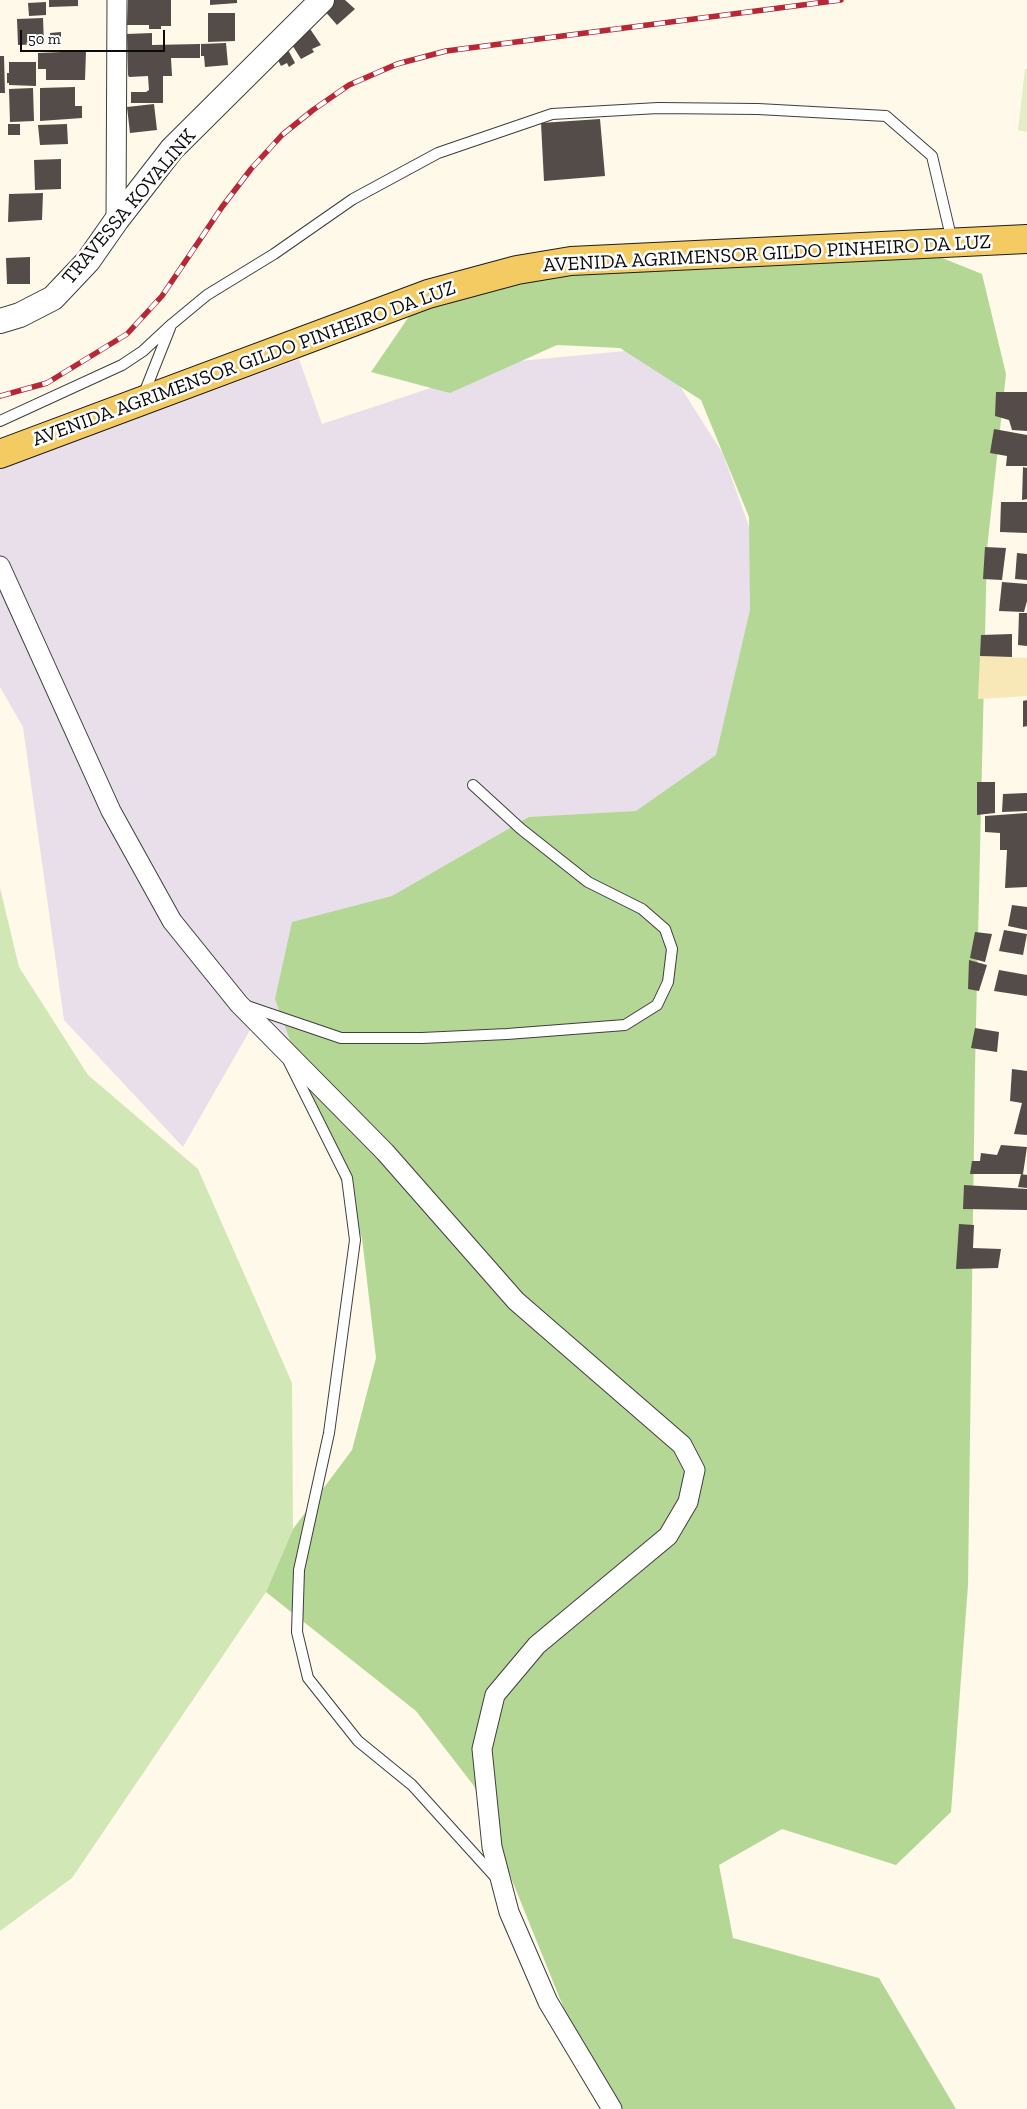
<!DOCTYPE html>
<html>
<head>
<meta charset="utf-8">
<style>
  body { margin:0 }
  #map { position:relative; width:1027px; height:2109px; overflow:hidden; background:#fef9e9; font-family:"Zilla Slab",serif }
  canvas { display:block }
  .scale { position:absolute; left:20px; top:30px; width:145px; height:22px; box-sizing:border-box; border:2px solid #0b0b0b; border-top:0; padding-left:6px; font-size:15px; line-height:18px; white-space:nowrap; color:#0b0b0b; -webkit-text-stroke:4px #fff; paint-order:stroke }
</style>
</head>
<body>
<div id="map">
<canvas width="1027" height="2109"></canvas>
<div class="scale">50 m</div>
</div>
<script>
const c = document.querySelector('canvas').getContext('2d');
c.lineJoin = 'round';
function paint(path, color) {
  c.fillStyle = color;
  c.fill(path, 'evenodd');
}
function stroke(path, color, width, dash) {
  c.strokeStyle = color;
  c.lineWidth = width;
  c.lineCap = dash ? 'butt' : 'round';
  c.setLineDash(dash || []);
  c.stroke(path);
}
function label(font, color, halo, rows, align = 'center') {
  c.font = font + ' "Zilla Slab",serif';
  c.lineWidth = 5;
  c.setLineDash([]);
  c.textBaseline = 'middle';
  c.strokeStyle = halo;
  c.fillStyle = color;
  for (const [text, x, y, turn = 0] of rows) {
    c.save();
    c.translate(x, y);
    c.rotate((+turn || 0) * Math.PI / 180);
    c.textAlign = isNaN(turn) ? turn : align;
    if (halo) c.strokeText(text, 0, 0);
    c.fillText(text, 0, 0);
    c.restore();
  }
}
paint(new Path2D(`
  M656 348 723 454 770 585 745 775 490 1255 261 1011 183 1147 64 1020 23 727 0 687V469L299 359 322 424 509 362Z`), '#e8dfea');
paint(new Path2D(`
  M0 888 19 967 88 1075 198 1169 292 1383 293 1529 266 1592 72 1878 0 1931Z`), '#d1e7b5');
paint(new Path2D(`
  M920 249 982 274 1006 374 987 549 975 1067 968 1585 951 1812 896 1865 782 1829 719 1865 733 1938 879 1978 956 2109H607L596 2088 474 1786 416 1711 266 1592 293 1529 352 1450 376 1358 362 1238 275 999 292 922 392 896 529 817 636 811 716 755 750 610 749 517 701 400 620 348 557 345 450 393 371 372 421 299 522 272Z`), '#b5d795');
paint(new Path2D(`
  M980 656 1027 658V696L978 699Z`), '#f8e7b7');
paint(new Path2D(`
  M1025 69H1027V132L1018 130Z`), '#e2eec7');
paint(new Path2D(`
  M49 0H78V6L49 7Z
  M128 0H171V26H161V29H149V25H127Z
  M210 0H237V3L210 5Z
  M333 0H345L355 9 337 25 323 9Z
  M46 2V15L29 16 28 3Z
  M208 13H235V41L208 42Z
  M43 18 44 44 18 45 17 19Z
  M306 23 321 45 312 49 314 52 301 59 289 40Z
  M61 32V44H51L50 33Z
  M152 33V45L200 44V58H171L172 76H163V103H131V92H146L149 90 148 76 129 77 128 75 127 34Z
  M226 43 228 65 205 67 204 56H201V44Z
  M286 46 295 63 289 67 287 63 281 66 274 52Z
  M86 51 85 80H46V69H38V53Z
  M0 56H4L5 93H0Z
  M9 62H36V86L9 85V83H7V73H9Z
  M75 87V106H82V118L40 121V88Z
  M33 88 34 121 10 122 9 89Z
  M154 104 157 130 130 133 127 107Z
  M600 119 605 176 544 181 541 123Z
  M8 124H20V135H8Z
  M67 124 68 144 40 145 38 125Z
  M61 159V189L35 190 34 160Z
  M43 193 42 220 8 222 9 194Z
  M30 257V284H7L6 258Z
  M996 392H1027V431L1012 430 1009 420 995 416Z
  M994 429 1027 435V466H1006L1007 456 990 453Z
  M1023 467 1027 468V499L1022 500Z
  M1001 502H1027V533L1000 532Z
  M985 547 1006 548 1002 580 983 579Z
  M1017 553 1027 554V580L1015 579Z
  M1002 582 1027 584V601L1024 612 999 611Z
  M1019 613H1027V646L1018 645Z
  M1012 634V657L980 656 981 635Z
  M1027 700V726L1023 727V701Z
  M977 782H995V813L977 815Z
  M1027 793V811L1002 812 1003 794Z
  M1027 813V887L1005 888 1007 850H1000V833L985 832V816Z
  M1012 905 1027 907V930L1008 926Z
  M1004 930 1027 934 1023 955 999 951Z
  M975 932 992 934 985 962 970 958Z
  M969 960 987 965 979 991 968 989Z
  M999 970 1027 975V996L994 991Z
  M975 1028 999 1032 997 1052 971 1048Z
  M1012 1069 1027 1071V1135L1014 1134 1022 1103 1010 1101Z
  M1001 1145 1027 1147 1023 1174H970L972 1161H980L981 1153 997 1155Z
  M1021 1174 1027 1175V1188L1018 1187Z
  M964 1185 1027 1189V1210L963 1209Z
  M959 1224 974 1225 973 1248 1001 1249 998 1268 956 1269Z`), '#534c48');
const service = new Path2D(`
  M143 396 170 328
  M0 421 122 365 143 351 172 324 207 295 274 254 353 199 438 153 552 114 658 108 758 109 886 116 932 156 952 241
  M247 1006 341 1038H422L507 1034 625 1025 657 1005 668 982 672 949 665 929 642 909 588 882 521 829 473 785
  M289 1062 347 1178 355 1240 329 1433 299 1570 297 1632 308 1678 358 1741 412 1785 497 1879`);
const minor = new Path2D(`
  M116 221 117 0
  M0 566 111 811 172 921 239 1004 385 1152 516 1301 682 1445 695 1470 688 1502 668 1536 537 1645 495 1695 482 1749 492 1847 509 1912 548 2002 612 2109`);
const tertiary = new Path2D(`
  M0 321 20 315 53 298 88 261 116 221 172 149 322 0`);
const primary = new Path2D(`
  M0 454 428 294 517 270 571 261 1027 239`);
stroke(service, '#3e3e3e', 12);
stroke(minor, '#3e3e3e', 21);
stroke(tertiary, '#3e3e3e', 26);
stroke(primary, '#1c1c1c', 30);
stroke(service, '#fff', 10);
stroke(minor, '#fff', 19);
stroke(tertiary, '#fff', 24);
stroke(primary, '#f4cb63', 28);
const rail = new Path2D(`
  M0 396 47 383 127 334 162 296 222 207 251 169 282 135 313 110 349 85 397 64 446 51 841 0`);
stroke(rail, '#b62835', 5.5);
stroke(rail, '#fff', 4, [11]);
label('20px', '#0b0b0b', '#fff', [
  ["TRAVESSA KOVALINK",129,207,-50],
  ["AVENIDA AGRIMENSOR GILDO PINHEIRO DA LUZ",767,254,-3],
  ["AVENIDA AGRIMENSOR GILDO PINHEIRO DA LUZ",244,364,-20]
]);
</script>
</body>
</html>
